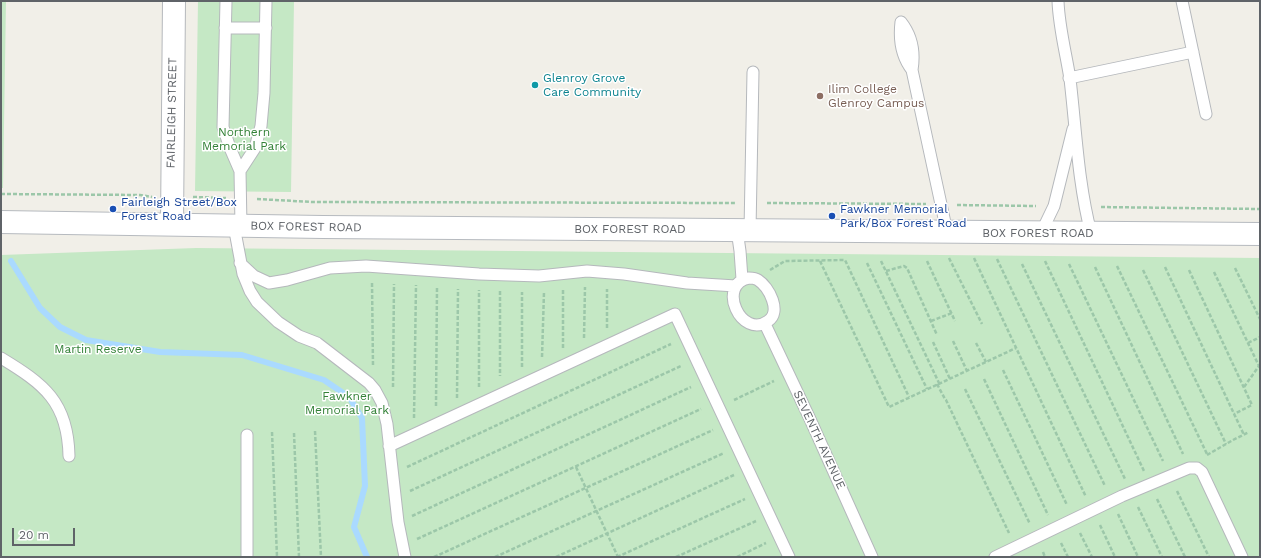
<!DOCTYPE html>
<html>
<head>
<meta charset="utf-8">
<style>
  body { margin:0 }
  #map { position:relative; width:1261px; height:558px; overflow:hidden; background:#f1efe8; font-family:"Work Sans",sans-serif }
  canvas { display:block }
  .frame { position:absolute; inset:0; border:2px solid #5f6368; pointer-events:none }
  .scale { position:absolute; left:12px; top:528px; width:63px; height:18px; box-sizing:border-box; border:2px solid #5f6368; border-top:0; padding-left:5px; font-size:12px; line-height:14px; white-space:nowrap; color:#5f6368; -webkit-text-stroke:3px #fff; paint-order:stroke }
</style>
</head>
<body>
<div id="map">
<canvas width="1261" height="558"></canvas>
<div class="frame"></div>
<div class="scale">20 m</div>
</div>
<script>
const c = document.querySelector('canvas').getContext('2d');
c.lineJoin = 'round';
function paint(path, color) {
  c.fillStyle = color;
  c.fill(path, 'evenodd');
}
function stroke(path, color, width, dash) {
  c.strokeStyle = color;
  c.lineWidth = width;
  c.lineCap = dash ? 'butt' : 'round';
  c.setLineDash(dash || []);
  c.stroke(path);
}
function label(font, color, halo, rows, align = 'center') {
  c.font = font + ' "Work Sans",sans-serif';
  c.lineWidth = 3;
  c.setLineDash([]);
  c.textBaseline = 'middle';
  c.strokeStyle = halo;
  c.fillStyle = color;
  for (const [text, x, y, turn = 0] of rows) {
    c.save();
    c.translate(x, y);
    c.rotate((+turn || 0) * Math.PI / 180);
    c.textAlign = isNaN(turn) ? turn : align;
    if (halo) c.strokeText(text, 0, 0);
    c.fillText(text, 0, 0);
    c.restore();
  }
}
paint(new Path2D(`
  M1 1H6L3 188H1Z
  M198 1H294L291 192 195 191Z
  M196 248 1260 258V557H1V255Z`), '#c5e8c5');
stroke(new Path2D(`
  M11 261 40 308 60 327 86 340 160 352 242 355 324 380 349 397 362 418 365 486 354 527 367 557`), '#aadaff', 6);
const lane = new Path2D(`
  M226 1 223 127 230 148 240 171 241 226
  M1058 1C1059 28 1066 53 1070 79 1076 130 1078 183 1091 233
  M1182 1 1206 114
  M901 22C912 36 915 52 912 70L947 232
  M901 22C899 39 901 56 912 70
  M225 28H266
  M1069 78 1193 52
  M240 171 255 148 261 126 264 93 266 1
  M234 226 243 274 250 291 257 302 278 322 299 336 317 343 369 383 375 390 382 403 387 424 398 522 405 557
  M737 230 740 251 742 279
  M750 230 753 72
  M1041 233 1054 206 1073 129
  M240 263 254 276 269 283 287 280 330 268 366 266 479 274 539 276 587 271 624 274 687 283 736 286
  M749 278C752 278 755 278 758 280 769 287 782 312 768 321 741 340 716 284 749 278Z
  M765 324 810 419 872 557
  M1 358C44 384 68 402 69 456
  M389 446 675 314 789 557
  M247 557V435
  M995 557 1122 496 1189 468H1197L1202 472 1242 557`);
const street = new Path2D(`
  M172 224 174 1`);
const secondary = new Path2D(`
  M1 222 323 227 1260 234`);
stroke(lane, '#b5b8bc', 13);
stroke(street, '#b5b8bc', 24);
stroke(secondary, '#b6babf', 24);
stroke(new Path2D(`
  M1 194 140 195 152 197
  M193 197 226 198
  M257 199 313 202 736 203
  M767 203 926 204
  M957 205 1036 206
  M1101 207 1260 209
  M949 258 982 324
  M974 258 1086 497
  M997 259 1105 486
  M820 261 889 407 1016 348
  M881 261 939 383
  M927 261 955 321
  M1045 261 1144 471
  M867 263 927 389
  M1022 264 1125 479
  M1069 264 1163 461
  M1117 266 1207 454
  M1095 267 1183 454
  M1165 267 1244 435
  M1235 268 1260 319
  M770 270 785 261 845 260 909 397
  M1143 270 1226 444
  M1189 270 1252 405 1234 414
  M886 271 904 266 907 268 937 335
  M1214 272 1259 366 1244 387
  M372 283 373 366
  M500 291V376
  M931 321 952 313
  M607 328V289
  M584 338 585 287
  M953 341 967 371
  M933 342 950 379
  M976 343 986 362
  M1248 343 1260 337
  M563 348V289
  M542 357 544 292
  M522 367V292
  M1003 370 1067 505
  M984 379 1048 515
  M937 384 945 399 946 400 1009 533
  M393 387 394 284
  M479 387V290
  M965 389 1030 524
  M457 398 458 289
  M734 400 774 381
  M436 406 437 287
  M414 418 416 285
  M315 431 321 557
  M272 432 277 557
  M294 433 299 557
  M1207 455 1233 440 1249 432
  M407 467 671 344
  M576 467 618 557
  M410 491 681 366
  M1177 491 1209 557
  M1157 499 1185 557
  M1138 507 1162 557
  M1118 514 1138 557
  M412 516 691 387
  M1100 525 1115 557
  M1080 533 1092 557
  M417 539 701 409
  M1061 543 1068 557
  M1043 552 1045 557
  M434 557 713 430
  M495 557 724 453
  M556 557 734 475
  M617 557 745 499
  M676 557 756 521
  M737 557 766 543`), '#9cc7a9', 2.5, [4, 2]);
stroke(lane, '#fff', 11);
stroke(street, '#fff', 22);
stroke(secondary, '#fff', 22);
for (const [x, y, r, color] of [
  [535,85,4,"#0f9aa8"],
  [820,96,4,"#8d6e63"],
  [113,209,4,"#1a4fb4"],
  [832,216,4,"#1a4fb4"]
]) {
  const dot = new Path2D();
  dot.arc(x, y, r, 0, 2 * Math.PI);
  c.fillStyle = color;
  c.fill(dot);
  stroke(dot, '#fff', 1.5);
}
label('12px', '#0d838f', '#fff', [
  ["Glenroy Grove",543,78],
  ["Care Community",543,92]
], 'left');
label('12px', '#785e54', '#fff', [
  ["Ilim College",828,89],
  ["Glenroy Campus",828,103]
], 'left');
label('12px', '#5f6368', '#fff', [
  ["FAIRLEIGH STREET",172,113,-89],
  ["BOX FOREST ROAD",306,227,1],
  ["BOX FOREST ROAD",630,229],
  ["BOX FOREST ROAD",1038,233],
  ["SEVENTH AVENUE",819,440,65]
]);
label('12px', '#348238', '#fff', [
  ["Northern",244,132],
  ["Memorial Park",244,146],
  ["Martin Reserve",98,349],
  ["Fawkner",347,396],
  ["Memorial Park",347,410]
]);
label('12px', '#164399', '#fff', [
  ["Fairleigh Street/Box",121,202],
  ["Forest Road",121,216],
  ["Fawkner Memorial",840,209],
  ["Park/Box Forest Road",840,223]
], 'left');
</script>
</body>
</html>
